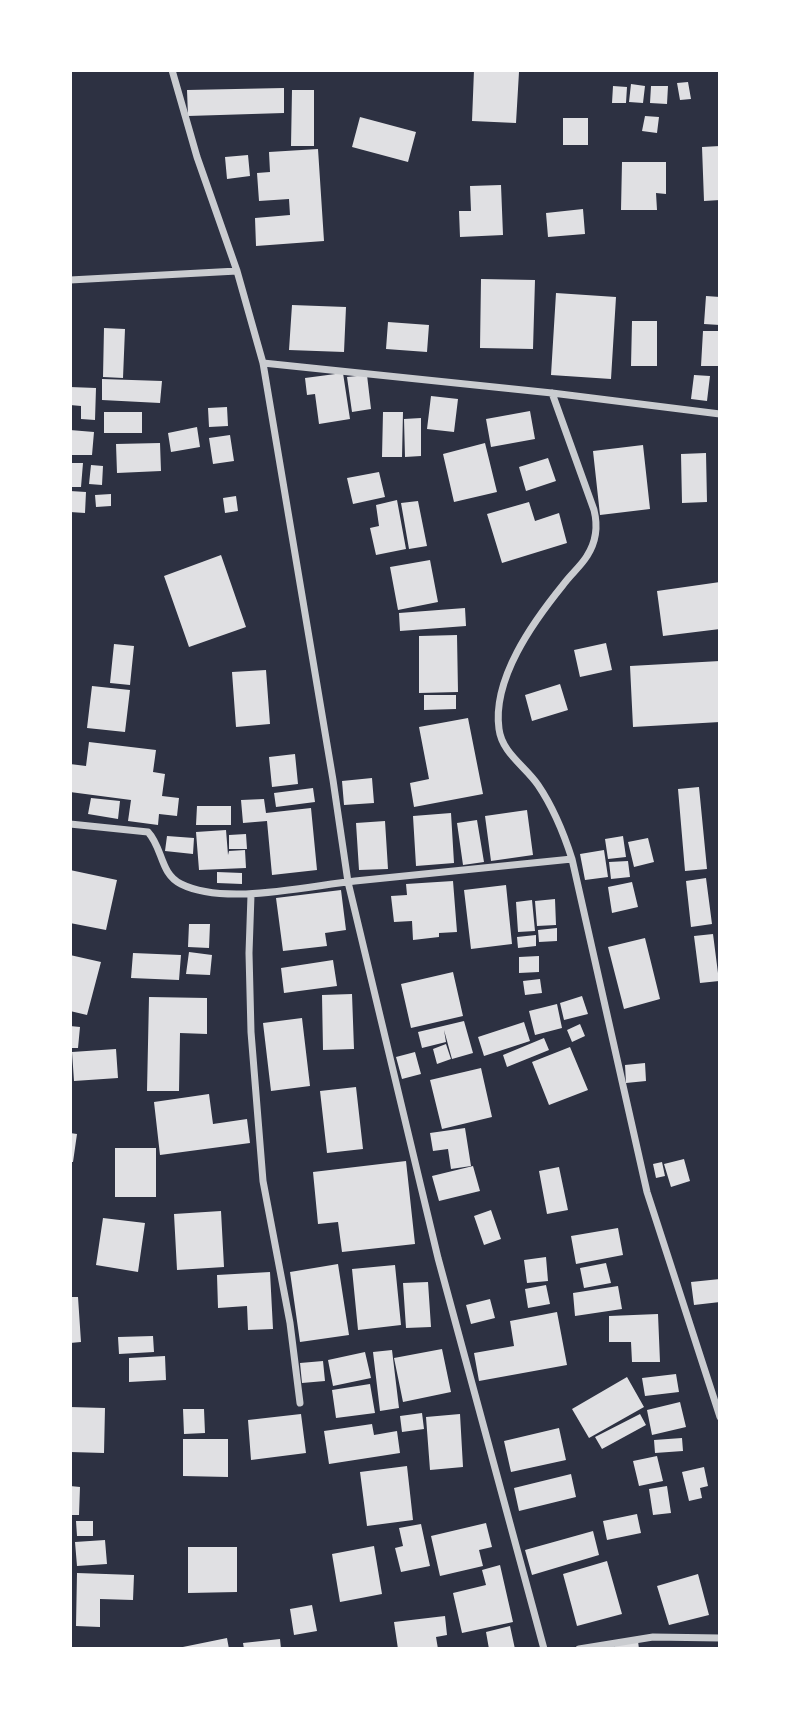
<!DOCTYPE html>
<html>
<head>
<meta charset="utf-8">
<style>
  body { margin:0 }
  #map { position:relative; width:790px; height:1719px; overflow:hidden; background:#2d3142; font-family:Helvetica,sans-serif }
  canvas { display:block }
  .frame { position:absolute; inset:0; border:72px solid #fff; pointer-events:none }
</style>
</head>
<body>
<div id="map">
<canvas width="790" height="1719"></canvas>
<div class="frame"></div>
</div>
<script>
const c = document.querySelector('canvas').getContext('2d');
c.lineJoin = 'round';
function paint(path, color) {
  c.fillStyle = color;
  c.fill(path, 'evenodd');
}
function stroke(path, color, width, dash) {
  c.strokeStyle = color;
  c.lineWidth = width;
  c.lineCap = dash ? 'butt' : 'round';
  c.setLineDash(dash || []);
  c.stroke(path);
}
paint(new Path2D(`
  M474 70 519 72 516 123 472 121Z
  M688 82 691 99 680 100 677 83Z
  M631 84 645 86 643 103 629 102Z
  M613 86 627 87 626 103H612Z
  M651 86H668L667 104 650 103Z
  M284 88V113L188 116 187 90Z
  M292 90H314V146H291Z
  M645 116 659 117 657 133 642 131Z
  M360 117 416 132 408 162 352 147Z
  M563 118H588V145H563Z
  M720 146V200L704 201 702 147Z
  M318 149 324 241 256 246 255 218 290 215 289 199 259 201 257 173 270 172 269 152Z
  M248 155 250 176 227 179 225 157Z
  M622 162H666V194L656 193 657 210H621Z
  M501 185 503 235 460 237 459 211H471L470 186Z
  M583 209 585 234 548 237 546 213Z
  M481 279 535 280 533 349 480 348Z
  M556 293 616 297 611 379 551 375Z
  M706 296 720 297V325L704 324Z
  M292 305 346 307 344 352 289 350Z
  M632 321H657V366H631Z
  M388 322 429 325 427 352 386 349Z
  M104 328 125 329 123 378 103 377Z
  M703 331H720V366H701Z
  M343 373 350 419 319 424 315 394 307 395 305 378Z
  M367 375 371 409 352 412 347 377Z
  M694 375 710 376 707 401 691 399Z
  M102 379 162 381 160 403 102 400Z
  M70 387 96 388 95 420 81 419V406L70 405Z
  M431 396 458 399 454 432 427 429Z
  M227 407 228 426 209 427 208 408Z
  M530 411 535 439 491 447 486 419Z
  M104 412H142V433H104Z
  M383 412H403L402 457H382Z
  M421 418V456L405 457 404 419Z
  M197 427 200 447 171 452 168 433Z
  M70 430 94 432 92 455H70Z
  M230 435 234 461 213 464 209 438Z
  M160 443 161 471 117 473 116 444Z
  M485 443 497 492 454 502 443 454Z
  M643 445 650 509 600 515 593 451Z
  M706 453 707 502 682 503 681 454Z
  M548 458 556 481 526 491 519 467Z
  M70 463H83L81 487H70Z
  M91 465 103 466 102 485 89 484Z
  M379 472 385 497 353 504 347 478Z
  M70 491 86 492 85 513 70 512Z
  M111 494V506L96 507 95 495Z
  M236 496 238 511 225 513 223 498Z
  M397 500 406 549 376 555 370 528 379 526 376 505Z
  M418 501 427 546 409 549 401 503Z
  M529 502 535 521 559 513 567 543 502 563 487 514Z
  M221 555 246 627 189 647 164 576Z
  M430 560 438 602 398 610 390 567Z
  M720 582V629L663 636 657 591Z
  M465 608 466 626 400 631 399 613Z
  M457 635 458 692 419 693V636Z
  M606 643 612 670 580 677 574 650Z
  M114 644 134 646 130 685 110 683Z
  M720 661V722L633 727 630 666Z
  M266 670 270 724 236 727 232 672Z
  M560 684 568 710 532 721 525 695Z
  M92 686 130 690 125 732 87 728Z
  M424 695H456V709L424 710Z
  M468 718 483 794 414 807 410 783 429 779 419 727Z
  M89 742 156 750 153 772 165 774 162 796 179 798 177 816 159 814 158 825 128 821 131 800 70 792V764L86 766Z
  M295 754 298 784 272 787 269 757Z
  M372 778 374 803 344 805 342 781Z
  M699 787 707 869 685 871 678 789Z
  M313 788 315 802 276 807 274 793Z
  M91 798 120 801 118 819 88 814Z
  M264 799 266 813 311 808 317 870 272 875 267 821 243 823 241 800Z
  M197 806H231V825H196Z
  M527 810 533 855 491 861 485 816Z
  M451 813 454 863 416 866 413 816Z
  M477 820 484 862 463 865 457 823Z
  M385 821 388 869 359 870 356 823Z
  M226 830 228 855 229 851 245 850 246 868 199 870 196 832Z
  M246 834 247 849H229V835Z
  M167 836 194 838 193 854 165 851Z
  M623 836 626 857 608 859 605 839Z
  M648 838 654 862 634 867 628 842Z
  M604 850 608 877 585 880 580 854Z
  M628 861 630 877 611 879 609 862Z
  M70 870 117 880 106 930 70 923Z
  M217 872 242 873V884L217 883Z
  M706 878 712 924 691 927 686 881Z
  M453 881 457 932 439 933V937L413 940 412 921 394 922 391 896 407 895 406 884Z
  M632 882 638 907 612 913 608 887Z
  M506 885 512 944 471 949 464 890Z
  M341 890 346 930 325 933 327 946 283 951 276 898Z
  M555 899 556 925 537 926 535 901Z
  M532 900 535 931 518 932 516 902Z
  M189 924H210L209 948 188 947Z
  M557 928V941L539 942 538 930Z
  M713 934 719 981 700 983 694 936Z
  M536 935V946L518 948 517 937Z
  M645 938 660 999 624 1009 608 947Z
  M189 952 212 955 210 975 186 974Z
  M133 953 181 955 179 980 131 978Z
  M70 955 101 962 87 1015 70 1011Z
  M539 956V972L519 973V957Z
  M333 960 337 986 284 993 281 968Z
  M453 972 463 1016 411 1028 401 984Z
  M540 979 542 993 525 995 523 981Z
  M352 994 354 1049 323 1050 322 995Z
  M582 996 588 1014 564 1020 560 1003Z
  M149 997 207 998V1034L180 1033 179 1091H147Z
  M557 1004 562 1028 535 1035 529 1011Z
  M302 1018 310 1086 271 1091 263 1023Z
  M464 1021 473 1053 452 1059 444 1030 446 1042 422 1048 418 1032Z
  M524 1022 530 1041 484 1056 478 1037Z
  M580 1024 585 1036 572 1042 567 1030Z
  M70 1026 80 1027 78 1048H70Z
  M544 1038 549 1050 507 1067 503 1055Z
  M446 1044 451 1059 437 1064 433 1049Z
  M570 1047 588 1090 549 1105 532 1062Z
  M116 1049 118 1078 74 1081 72 1052Z
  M415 1052 421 1074 402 1079 396 1057Z
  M645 1063 646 1081 626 1083 625 1065Z
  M481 1068 492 1117 442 1129 430 1080Z
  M356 1087 363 1149 327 1153 320 1091Z
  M209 1094 213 1124 247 1119 250 1143 160 1155 154 1102Z
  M465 1128 471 1166 451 1169 448 1149 433 1151 430 1133Z
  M70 1133 77 1134 73 1162H70Z
  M115 1148H156V1197H115Z
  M684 1159 690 1181 671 1187 664 1164Z
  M406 1161 415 1244 342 1252 338 1222 318 1224 313 1172Z
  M662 1162 665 1176 656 1178 653 1164Z
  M473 1166 480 1191 439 1201 432 1176Z
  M559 1167 568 1210 547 1214 539 1171Z
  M491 1210 501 1239 484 1245 474 1216Z
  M221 1211 224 1267 177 1270 174 1214Z
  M103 1218 145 1223 138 1272 96 1265Z
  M618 1228 623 1255 576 1264 571 1236Z
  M546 1257 548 1281 527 1283 524 1260Z
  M606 1263 611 1283 584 1288 580 1268Z
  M338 1264 349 1335 300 1342 290 1272Z
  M395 1265 401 1325 358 1330 352 1269Z
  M270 1272 273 1329 248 1330 247 1306 218 1308 217 1275Z
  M720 1279V1302L694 1305 691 1282Z
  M428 1282 431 1327 406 1328 403 1283Z
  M546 1285 550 1304 528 1308 525 1289Z
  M618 1286 622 1309 575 1316 573 1293Z
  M70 1297H78L81 1342 70 1343Z
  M490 1299 495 1318 471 1324 466 1305Z
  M557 1312 567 1365 479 1381 474 1353 514 1346 510 1321Z
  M658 1314 660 1362H632L631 1342H609V1316Z
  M153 1336 154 1352 119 1354 118 1337Z
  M442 1349 451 1392 403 1402 394 1358Z
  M392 1350 399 1408 380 1411 373 1352Z
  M365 1352 371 1378 333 1386 328 1360Z
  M165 1356 166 1380 129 1382V1358Z
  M323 1361 325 1381 302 1383 300 1363Z
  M676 1374 679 1392 645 1396 642 1378Z
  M627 1377 644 1407 589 1438 572 1409Z
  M370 1384 375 1413 336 1418 332 1390Z
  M680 1402 686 1427 652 1435 647 1410Z
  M70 1407 105 1408 104 1453 70 1452Z
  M183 1409H204L205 1433 184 1434Z
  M422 1413 424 1429 402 1432 400 1416Z
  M301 1414 306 1453 251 1460 248 1420Z
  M460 1414 463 1467 430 1470 426 1417Z
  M640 1414 646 1425 602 1449 595 1437Z
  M372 1424 374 1435 397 1431 400 1453 329 1464 324 1431Z
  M559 1428 566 1460 511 1472 504 1441Z
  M682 1438 683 1451 655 1453 654 1440Z
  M183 1439H228V1477L183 1476Z
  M657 1456 663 1481 639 1486 633 1461Z
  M407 1466 413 1520 367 1526 360 1472Z
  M704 1467 708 1486 700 1488 702 1498 689 1501 682 1472Z
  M571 1474 576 1497 519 1511 514 1488Z
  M70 1486 80 1487 79 1515H70Z
  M667 1486 671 1513 653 1515 649 1489Z
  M637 1514 641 1533 607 1540 603 1521Z
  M76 1521H93V1536H77Z
  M486 1523 492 1547 479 1550 483 1566 440 1576 431 1536Z
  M421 1524 430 1566 401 1572 395 1548 403 1546 399 1528Z
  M593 1531 599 1555 532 1575 525 1550Z
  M105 1540 107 1564 77 1566 75 1542Z
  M374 1546 382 1594 340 1602 332 1554Z
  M188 1547H237V1592L188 1593Z
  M607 1561 622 1614 577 1626 563 1574Z
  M500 1565 513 1622 462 1633 453 1593 486 1585 482 1570Z
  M77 1573 134 1575 133 1600 100 1599V1627L76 1626Z
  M698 1574 709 1615 669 1625 657 1586Z
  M312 1605 317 1631 294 1635 290 1609Z
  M445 1616 447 1635 436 1637 438 1649H398L394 1622Z
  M510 1626 515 1649H489L486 1632Z
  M227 1638 229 1649H178V1648Z
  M280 1639 281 1649H244L243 1643Z
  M638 1641 639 1649H615L614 1645Z`), '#e0e0e3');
stroke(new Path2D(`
  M172 70 197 157 237 271 263 363 333 780 348 882 438 1258 544 1649
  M70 280 237 271
  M263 363 552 393 720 414
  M552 393 594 510C598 526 596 542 587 556 581 566 570 575 563 585 533 622 492 679 499 729 502 753 525 766 538 785 553 807 564 834 572 859L647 1192 720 1417
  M70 824 148 832C163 848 160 874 181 884 225 906 307 886 355 881 427 874 499 866 572 859
  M251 895 249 953 251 1032 263 1181 290 1323 300 1403
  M579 1649 653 1637 720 1638`), '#caccd0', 7);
</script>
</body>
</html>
